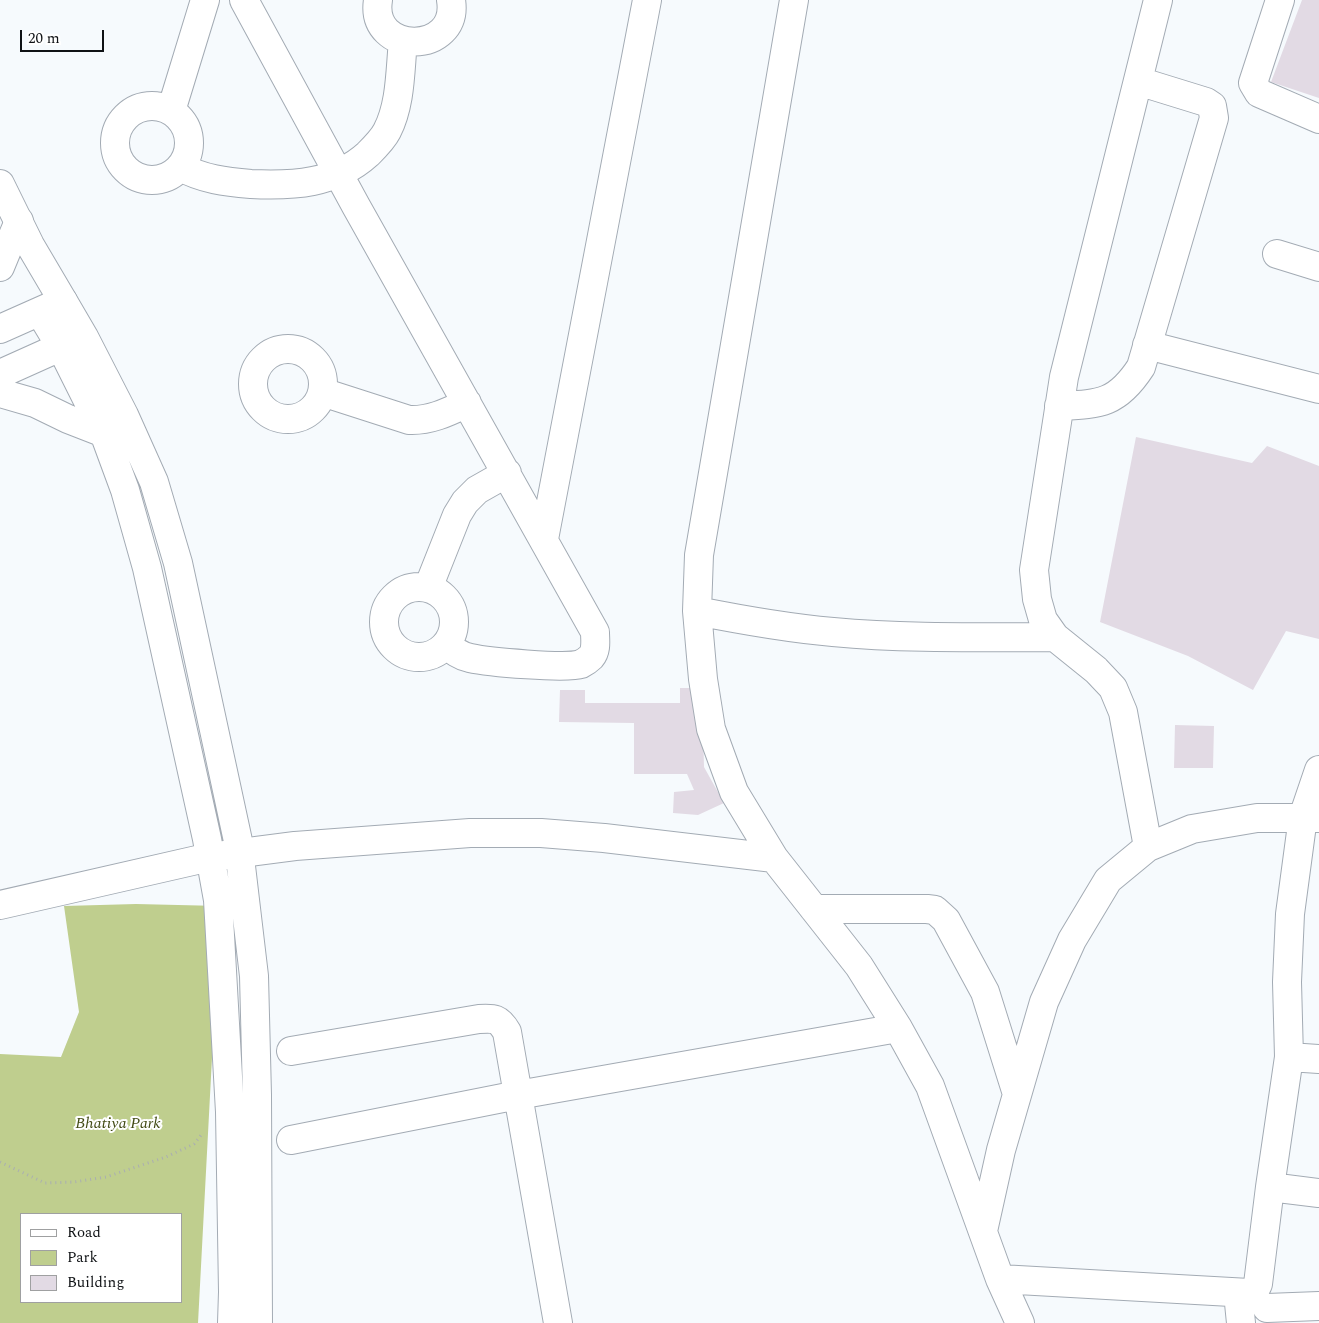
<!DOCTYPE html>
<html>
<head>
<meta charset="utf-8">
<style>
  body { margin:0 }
  #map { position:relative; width:1319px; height:1323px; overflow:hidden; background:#f6fafd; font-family:Spectral,serif }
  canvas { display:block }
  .legend { position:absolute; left:20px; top:1213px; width:162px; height:90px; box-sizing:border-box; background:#fff; border:1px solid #9fa0a1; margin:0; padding:6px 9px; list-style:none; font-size:15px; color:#0f1215 }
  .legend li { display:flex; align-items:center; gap:10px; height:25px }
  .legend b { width:25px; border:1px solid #9fa0a1 }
  .scale { position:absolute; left:20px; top:30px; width:84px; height:22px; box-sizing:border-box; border:2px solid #0f1215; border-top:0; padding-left:6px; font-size:15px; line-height:18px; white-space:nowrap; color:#0f1215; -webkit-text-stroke:4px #fff; paint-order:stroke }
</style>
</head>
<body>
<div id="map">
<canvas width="1319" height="1323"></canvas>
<ul class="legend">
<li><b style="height:6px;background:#fff"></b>Road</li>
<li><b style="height:14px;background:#bfce8e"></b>Park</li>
<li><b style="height:14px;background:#e2dae4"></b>Building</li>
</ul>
<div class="scale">20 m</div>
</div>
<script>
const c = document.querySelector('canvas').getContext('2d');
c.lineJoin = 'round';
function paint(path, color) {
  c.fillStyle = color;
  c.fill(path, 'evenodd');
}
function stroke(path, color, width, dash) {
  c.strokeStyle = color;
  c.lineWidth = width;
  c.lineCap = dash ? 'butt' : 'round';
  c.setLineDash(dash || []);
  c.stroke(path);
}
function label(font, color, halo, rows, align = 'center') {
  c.font = font + ' Spectral,serif';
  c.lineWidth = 4;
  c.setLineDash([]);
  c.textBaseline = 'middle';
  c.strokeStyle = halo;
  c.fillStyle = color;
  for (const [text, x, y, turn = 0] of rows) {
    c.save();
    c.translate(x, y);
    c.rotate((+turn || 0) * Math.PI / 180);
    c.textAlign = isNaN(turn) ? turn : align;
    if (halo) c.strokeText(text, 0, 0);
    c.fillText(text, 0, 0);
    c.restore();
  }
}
paint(new Path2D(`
  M136 904 220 906 198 1323H0V1054L61 1057 79 1012 64 906ZM21 1214H181V1302H21Z`), '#bfce8e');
paint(new Path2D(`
  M1302 0H1319V98L1271 82Z
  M1136 437 1252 463 1267 446 1319 466V639L1286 631 1253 690 1188 656 1100 622Z
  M680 688H702L704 767 724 803 698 815 673 813 674 792 694 790 687 774H634V723L559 722 560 690H585V703H680Z
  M1175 725 1214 726 1213 768H1174Z`), '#e2dae4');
const minor = new Path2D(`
  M244 0 356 206 595 632C595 640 597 650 591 657 589 659 583 663 581 664 566 669 488 662 470 658 460 656 454 651 447 645
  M378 0C369 56 460 55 451 0
  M794 0 699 555 697 611 703 679 711 729 734 792 774 858 859 966 898 1028 930 1086 1000 1279 1020 1323
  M1280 0 1253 83 1259 93 1319 119
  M115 143a37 37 0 1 1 74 0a37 37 0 1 1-74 0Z
  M171 111 205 0
  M181 167C202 179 226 182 251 184 293 186 335 184 368 154 375 147 383 139 387 131 401 104 400 70 403 41
  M0 184 30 245 63 301
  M1277 254 1319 267
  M1147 345 1319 389
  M253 384a35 35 0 1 1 70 0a35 35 0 1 1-70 0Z
  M322 392 409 420C430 421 448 412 467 403
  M1059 406C1100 404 1117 404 1141 367L1214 118 1212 106 1206 102 1138 81
  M544 539 647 0
  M384 622a35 35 0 1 1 70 0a35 35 0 1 1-70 0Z
  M428 588 457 515 465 502 477 490 507 473
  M697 611C742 620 787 628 833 632 907 639 981 637 1055 637
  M1148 847 1123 712 1113 688 1096 670 1055 637 1043 620 1037 599 1034 570 1064 377 1158 0
  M0 905 210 857 295 846 470 833H541L604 838 774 858
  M814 909H927L935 910 946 920 985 992 1017 1094
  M291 1051 479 1019C494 1018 499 1018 507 1032L558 1323
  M1289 1057 1319 1059
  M291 1140 518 1095 898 1028
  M1270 1187 1289 1057 1287 982 1290 914 1303 817 1319 770
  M983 1231 1001 1150 1044 1002 1072 940 1108 880 1148 847 1192 829 1257 818H1319
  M1000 1279 1249 1293 1255 1290 1258 1284 1270 1187 1319 1193
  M1238 1293 1241 1323
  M1267 1308 1319 1306`);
const major = new Path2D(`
  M0 267 19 221
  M40 312 61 347 104 433 125 490 147 568 207 839 218 900 230 1112 233 1292 232 1323
  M0 329 63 301 84 337 124 415 154 482 178 563 238 841 254 976 257 1095 258 1323
  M0 374 78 339
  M0 393 35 403 68 419 104 433`);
stroke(minor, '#a3abb4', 30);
stroke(major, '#a3abb4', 30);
stroke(new Path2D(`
  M0 1162 45 1183 74 1182 106 1177 166 1157 194 1144 202 1134`), '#aaaeb1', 3, [1, 4]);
stroke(minor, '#fff', 28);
stroke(major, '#fff', 28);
label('italic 16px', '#424b14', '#fff', [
  ["Bhatiya Park",118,1125]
]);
</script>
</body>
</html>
